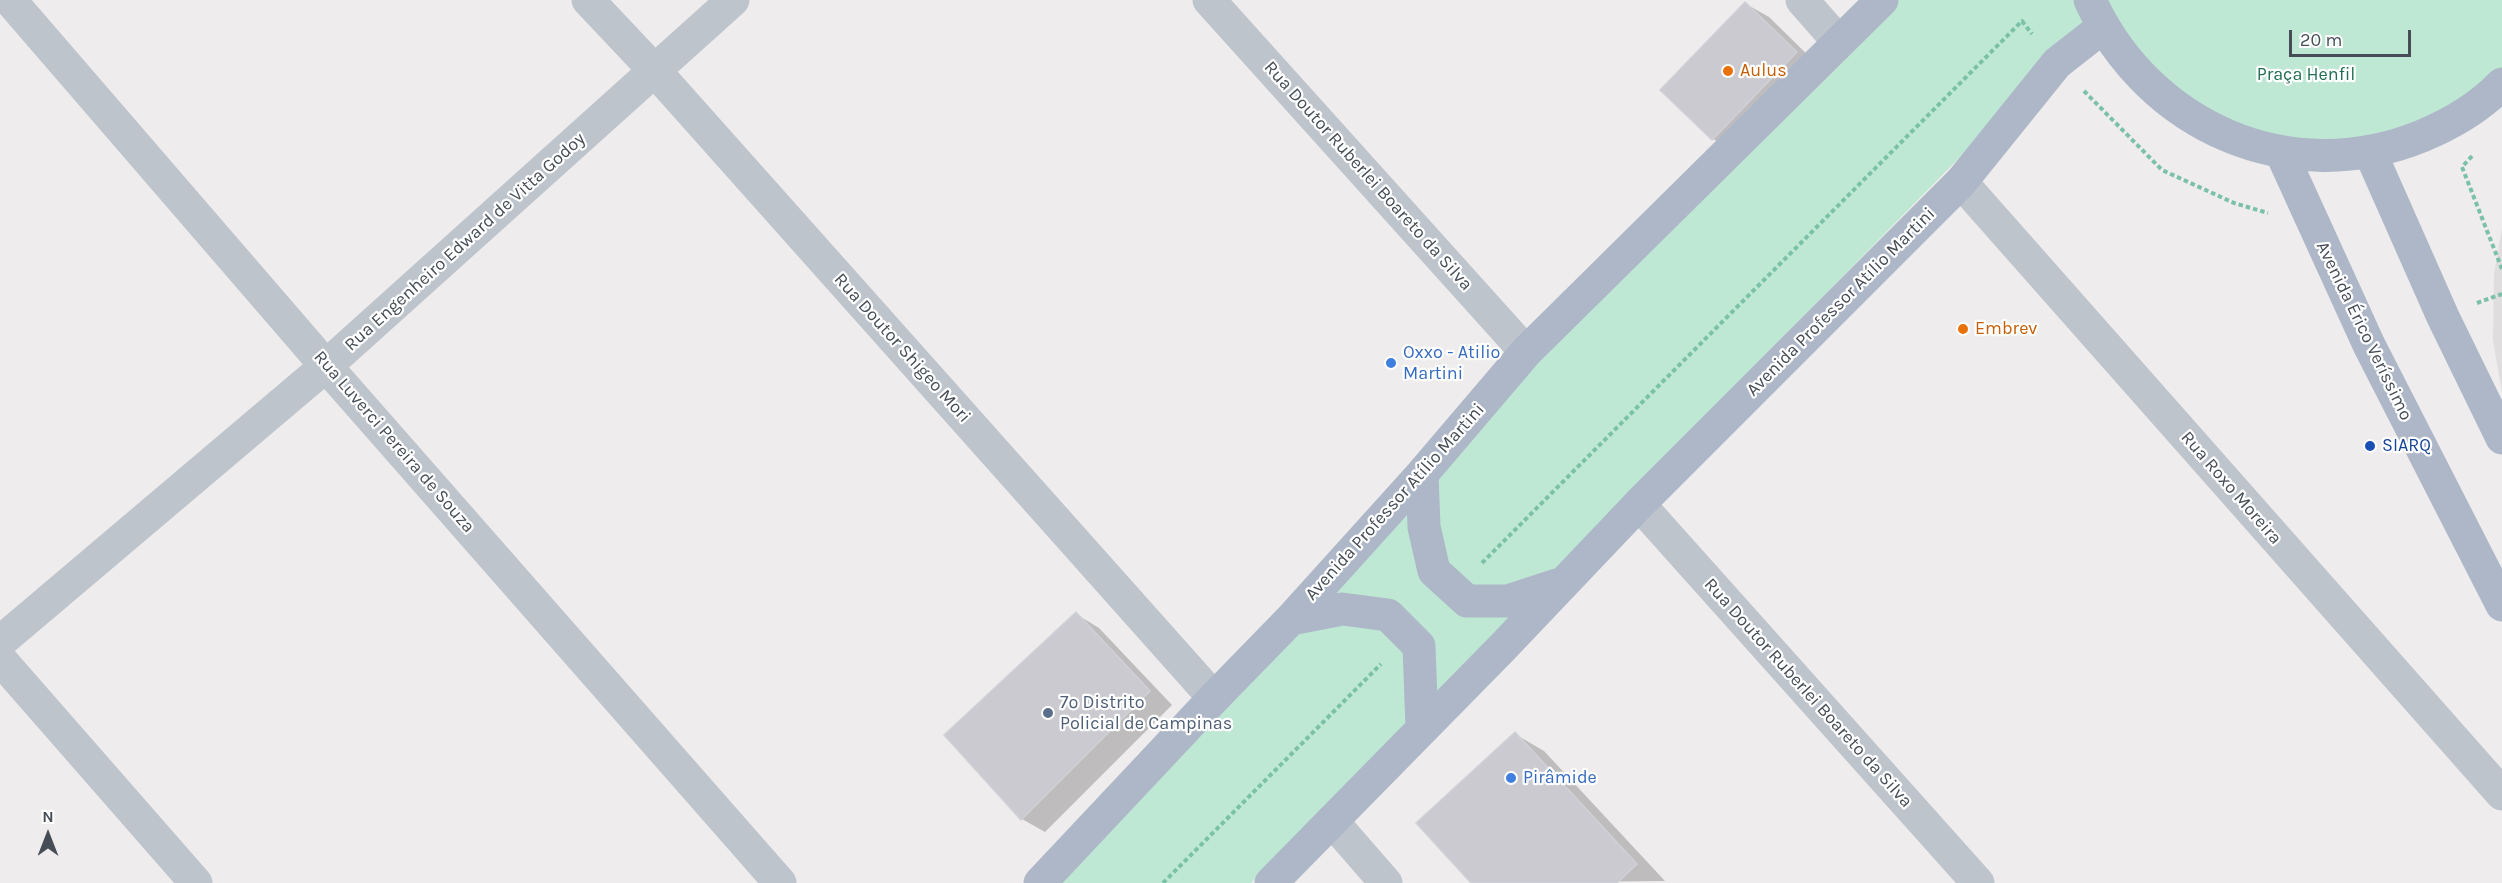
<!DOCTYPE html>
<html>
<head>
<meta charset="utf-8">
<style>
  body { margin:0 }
  #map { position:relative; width:2502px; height:883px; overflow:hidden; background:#eeecec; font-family:Karla,sans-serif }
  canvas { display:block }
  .north { position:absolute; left:18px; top:805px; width:60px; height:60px; -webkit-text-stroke:4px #fff; paint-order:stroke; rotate:0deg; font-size:16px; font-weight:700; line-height:24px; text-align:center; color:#464d56 }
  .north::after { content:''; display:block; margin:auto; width:21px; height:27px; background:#464d56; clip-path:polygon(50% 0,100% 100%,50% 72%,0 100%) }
  .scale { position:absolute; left:2289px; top:30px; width:122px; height:27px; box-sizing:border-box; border:3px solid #464d56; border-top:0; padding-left:8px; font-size:18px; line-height:21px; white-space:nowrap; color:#464d56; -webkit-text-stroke:4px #fff; paint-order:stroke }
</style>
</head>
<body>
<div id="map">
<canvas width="2502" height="883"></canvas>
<div class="north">N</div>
<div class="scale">20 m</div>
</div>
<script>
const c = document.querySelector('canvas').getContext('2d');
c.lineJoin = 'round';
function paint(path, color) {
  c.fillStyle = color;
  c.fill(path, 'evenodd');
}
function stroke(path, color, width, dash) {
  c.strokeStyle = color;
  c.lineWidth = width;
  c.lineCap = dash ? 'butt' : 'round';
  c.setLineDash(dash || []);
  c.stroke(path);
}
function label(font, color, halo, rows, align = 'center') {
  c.font = font + ' Karla,sans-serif';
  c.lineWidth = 4.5;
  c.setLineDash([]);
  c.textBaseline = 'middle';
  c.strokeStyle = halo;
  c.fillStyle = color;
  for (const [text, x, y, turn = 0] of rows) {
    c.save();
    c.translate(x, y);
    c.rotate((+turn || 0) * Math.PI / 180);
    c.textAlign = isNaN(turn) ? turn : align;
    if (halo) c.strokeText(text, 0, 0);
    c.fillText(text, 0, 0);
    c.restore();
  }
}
paint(new Path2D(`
  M2502 228V393L2493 340 2494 274Z`), '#dfdddd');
paint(new Path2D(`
  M1890 0H2086L2097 26 2064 52 1958 159 1634 489 1326 810 1251 883H1049L1427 478Z
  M2099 0H2502V71L2412 135 2281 149 2157 84Z`), '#bee8d4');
paint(new Path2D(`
  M1746 4 1769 17 1819 66 1736 152 1713 139Z
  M1076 614 1099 628 1172 705 1045 832 1022 819Z
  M1515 734 1544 751 1665 881 1473 883Z`), '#0003');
const building = new Path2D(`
  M1745 2 1797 52 1712 140 1660 90Z
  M1076 612 1150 691 1021 820 944 735Z
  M1515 732 1637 864 1617 883H1471L1416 823Z`);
paint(building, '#cacad0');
stroke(building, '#d0d1d7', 1.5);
stroke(new Path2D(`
  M2084 91 2162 170 2234 203 2268 213
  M2472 156 2462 167 2502 269
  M2477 303 2502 294
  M1482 563 2022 21 2032 34
  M1163 883 1381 664`), '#7ac1a8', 4, [4.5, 3]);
stroke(new Path2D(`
  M10 0 326 366 780 883
  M588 0 655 71 1214 698
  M1209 0 1526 352
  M1802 0 1838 41
  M1961 182 2502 794
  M1639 504 1978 883
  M0 642 326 366 733 0
  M0 659 196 883
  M1332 821 1386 883`), '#bec4cc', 33);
stroke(new Path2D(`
  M2090 0C2148 127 2290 190 2422 136 2451 124 2480 107 2502 84
  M2281 152 2369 345 2502 605
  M2370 152 2443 317 2502 438
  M1422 474 1424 527 1434 571 1467 601H1508L1557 585
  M1291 619 1342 609 1388 615 1419 646 1422 728
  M1040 883 1214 698 1291 619 1422 474 1526 352 1882 0
  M1271 883 1502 648 1639 504 1961 182 2057 63 2103 27`), '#aeb7c8', 33);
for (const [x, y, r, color] of [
  [1728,71,6,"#e8710a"],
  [1963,329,6,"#e8710a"],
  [1391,363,6,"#3f7fe0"],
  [2370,446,6,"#1a4fb4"],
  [1048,713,6,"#5c6f8a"],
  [1511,778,6,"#3f7fe0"]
]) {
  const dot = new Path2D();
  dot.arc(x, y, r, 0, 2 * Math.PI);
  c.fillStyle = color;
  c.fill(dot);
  stroke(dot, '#fff', 2);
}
label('18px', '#c56008', '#fff', [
  ["Aulus",1740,71],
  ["Embrev",1975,329]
], 'left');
label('18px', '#216e52', '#fff', [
  ["Praça Henfil",2306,75]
]);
label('18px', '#464d56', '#fff', [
  ["Rua Doutor Ruberlei Boareto da Silva",1368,176,48],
  ["Rua Engenheiro Edward de Vitta Godoy",465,242,-42],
  ["Avenida Professor Atílio Martini",1841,302,-45],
  ["Avenida Érico Veríssimo",2364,331,64],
  ["Rua Doutor Shigeo Mori",902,348,48],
  ["Rua Luverci Pereira de Souza",394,442,49],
  ["Rua Roxo Moreira",2231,488,49],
  ["Avenida Professor Atílio Martini",1395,502,-48],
  ["Rua Doutor Ruberlei Boareto da Silva",1808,693,48]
]);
label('18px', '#366cbe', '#fff', [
  ["Oxxo - Atilio",1403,353],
  ["Martini",1403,374],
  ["Pirâmide",1523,778]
], 'left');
label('18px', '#164399', '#fff', [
  ["SIARQ",2382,446]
], 'left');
label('18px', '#4e5e75', '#fff', [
  ["7º Distrito",1060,703],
  ["Policial de Campinas",1060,724]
], 'left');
</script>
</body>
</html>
